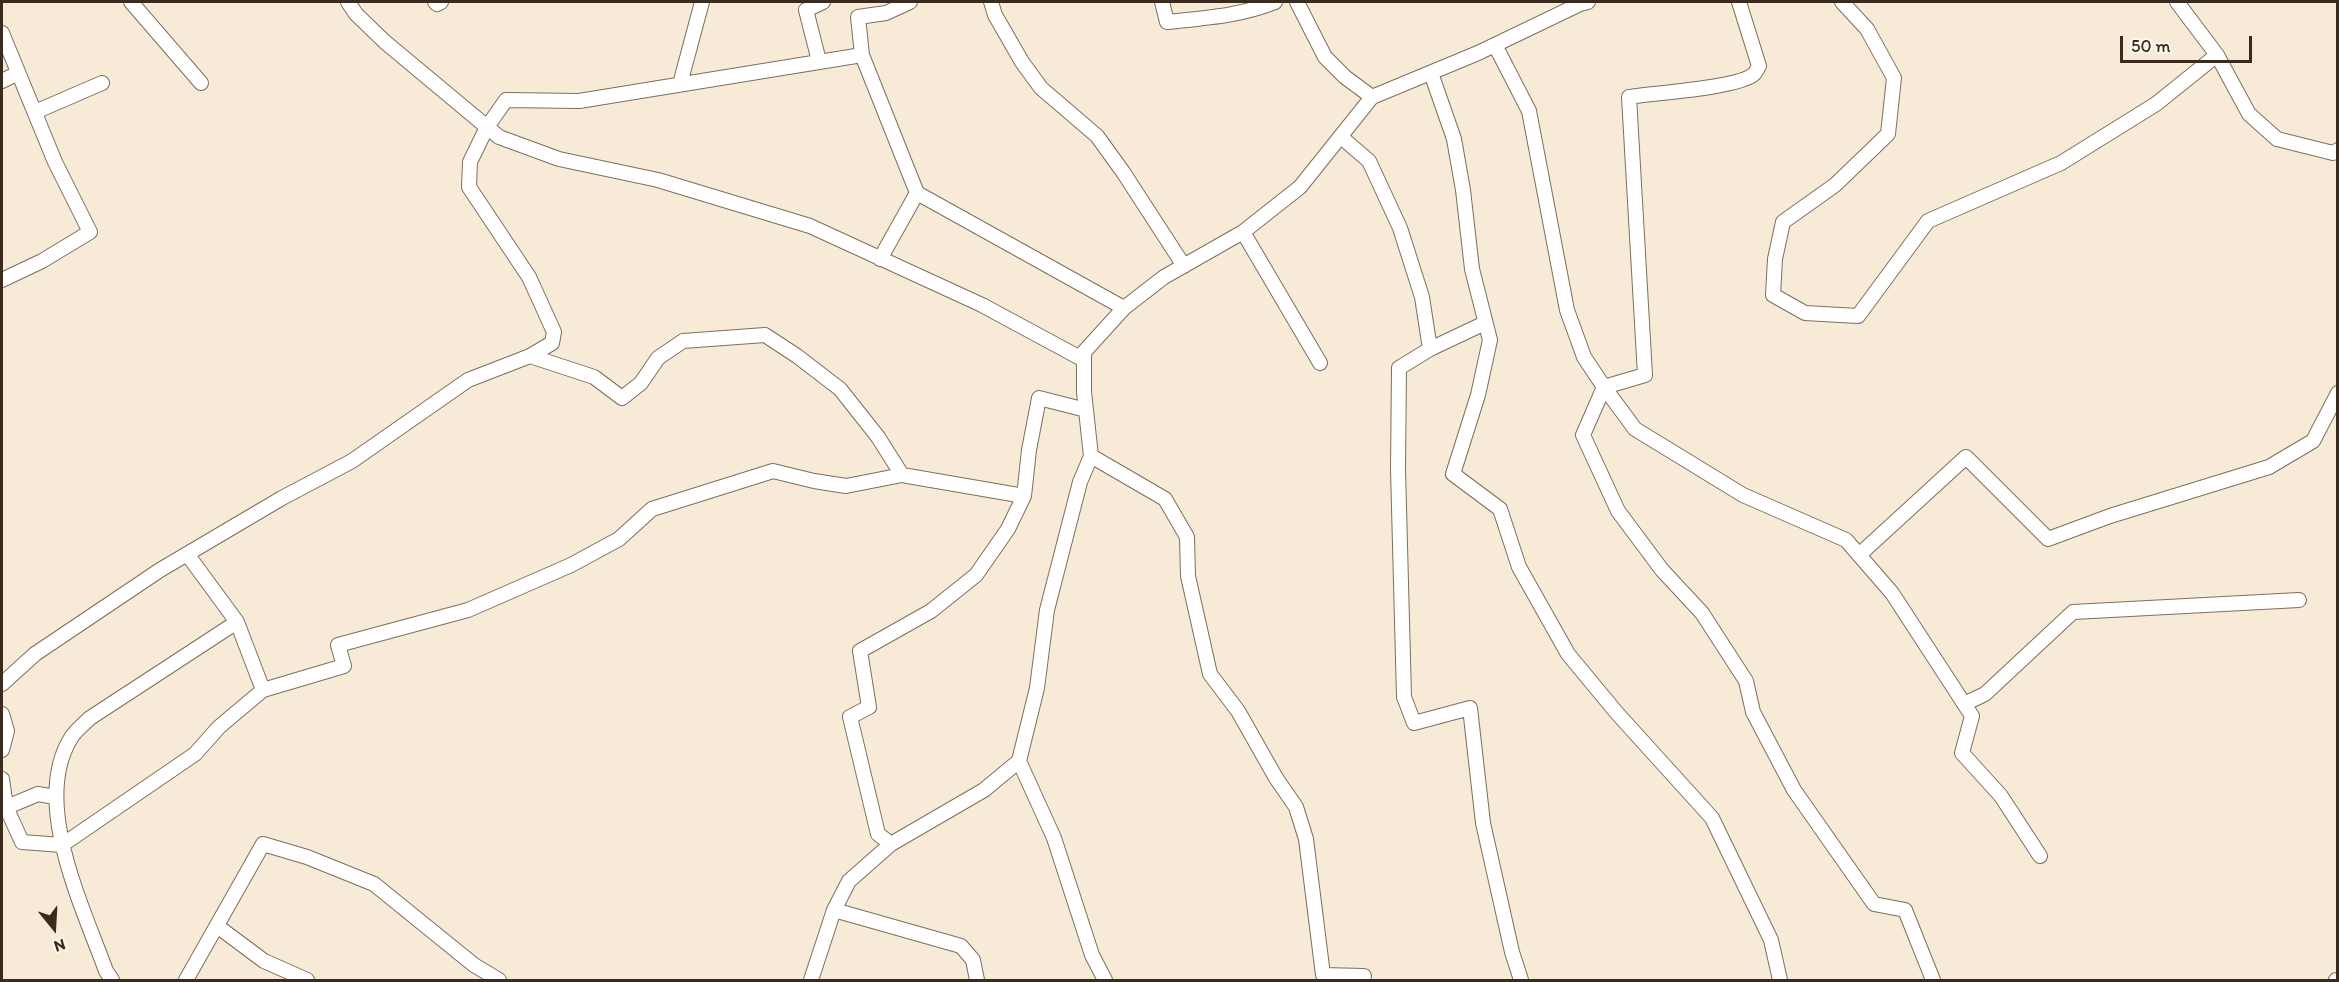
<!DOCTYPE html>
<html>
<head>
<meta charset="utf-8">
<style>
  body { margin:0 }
  #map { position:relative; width:2339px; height:982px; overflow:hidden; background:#f7ebd7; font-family:Itim,sans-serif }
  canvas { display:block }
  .frame { position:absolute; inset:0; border:3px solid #3b2a1e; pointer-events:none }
  .north { position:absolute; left:24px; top:898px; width:60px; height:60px; -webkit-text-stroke:4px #fbf7ec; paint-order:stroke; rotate:162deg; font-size:16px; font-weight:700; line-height:24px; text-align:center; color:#3b2a1e }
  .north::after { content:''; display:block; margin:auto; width:21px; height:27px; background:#3b2a1e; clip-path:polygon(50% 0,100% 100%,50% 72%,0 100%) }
  .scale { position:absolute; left:2120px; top:36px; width:132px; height:27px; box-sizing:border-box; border:3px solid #3b2a1e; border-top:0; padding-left:8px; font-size:18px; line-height:21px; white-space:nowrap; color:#3b2a1e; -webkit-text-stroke:4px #fbf7ec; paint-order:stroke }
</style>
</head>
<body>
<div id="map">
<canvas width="2339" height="982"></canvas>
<div class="frame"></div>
<div class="north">N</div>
<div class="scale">50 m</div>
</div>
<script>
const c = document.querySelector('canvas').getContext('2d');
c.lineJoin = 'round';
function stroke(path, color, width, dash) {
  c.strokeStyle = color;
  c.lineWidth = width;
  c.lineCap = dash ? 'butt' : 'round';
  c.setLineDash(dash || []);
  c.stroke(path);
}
const street = new Path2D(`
  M131 2 201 83
  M348 2 356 14 385 42 499 137 559 159 658 180 810 226 982 305 1084 360
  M435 2 437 4 441 2
  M991 2 995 15 1022 62 1041 88 1097 136 1123 172 1184 266
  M1162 2 1167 22C1204 18 1240 16 1275 2
  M1297 2 1325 57 1345 77 1372 97
  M1739 2 1759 66C1757 69 1756 72 1754 74 1739 88 1653 93 1629 97L1645 375 1604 387 1635 429 1743 495 1846 540 1892 593 1972 716 1962 753 2001 796 2040 856
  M1842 2 1867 29 1894 78 1888 134 1835 185 1783 222 1775 259 1773 295 1805 313 1858 316 1928 221 2061 163 2156 104 2217 55 2249 114 2277 139 2333 153 2338 150
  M2177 2 2217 55
  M2 33 55 162 90 232 42 261 2 280
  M1495 45 1529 111 1567 310 1584 357 1604 387 1583 435 1618 511 1662 570 1702 613 1746 681 1753 712 1794 790 1874 904 1905 910 1933 980
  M862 55 858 17 886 13 910 2
  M819 61 806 10 823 2
  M1431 73 1454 139 1463 190 1472 269 1490 340 1478 395 1453 474 1500 509 1519 567 1568 654 1616 712 1712 818 1771 940 1780 980
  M2 81 18 73
  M680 84 702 2
  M35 112 102 83
  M1341 137 1369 161 1400 228 1422 297 1430 349 1485 323
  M1243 232 1320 363
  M880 259 917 193
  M1430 349 1399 368 1398 469 1404 697 1414 723 1470 708 1483 823 1512 952 1521 980
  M530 356 594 377 622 398 641 383 658 358 683 341 765 335 797 356 840 389 878 437 902 475
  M1091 456 1165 499 1187 537 1188 576 1210 674 1238 711 1276 778 1296 807 1306 839 1323 975 1364 976
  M1859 555 1966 457 2048 539 2110 516 2269 467 2313 441 2338 393
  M2 684 35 654 160 570 282 498 352 461 468 380 530 356 552 343 554 332 529 277 469 187 470 162 487 127 506 100 579 101 862 55 917 193 1124 308
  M263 690 344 666 338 645 468 610 571 565 619 539 652 509 773 471 814 481 846 486 902 475 1024 496
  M1964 704 1985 694 2073 612 2299 600
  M2 714 7 731 2 750
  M1019 761 1054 838 1092 955 1105 980
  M2 779 6 807 22 842 62 845 195 754 219 727 263 690 237 622
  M2 809 38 794 55 797
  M891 844 878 834 850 717 869 707 860 651 931 611 976 575 1008 529 1024 496 1029 450 1039 398 1086 410
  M217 926 264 961 307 980
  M112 980 106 971C83 907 31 802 71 738 75 731 84 724 90 718L237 622 187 554
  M186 980 263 844 307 857 374 884 474 965 499 980
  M811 980 834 910
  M977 980 973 960 961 946 834 910 849 881 891 844 984 790 1019 761 1037 688 1047 610 1080 482 1091 456 1084 392V352L1124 308 1164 277 1243 232 1300 187 1372 97 1478 53 1580 4 1588 2
  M2336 980H2338`);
stroke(street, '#7d6e5f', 16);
stroke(street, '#fff', 14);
</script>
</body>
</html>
